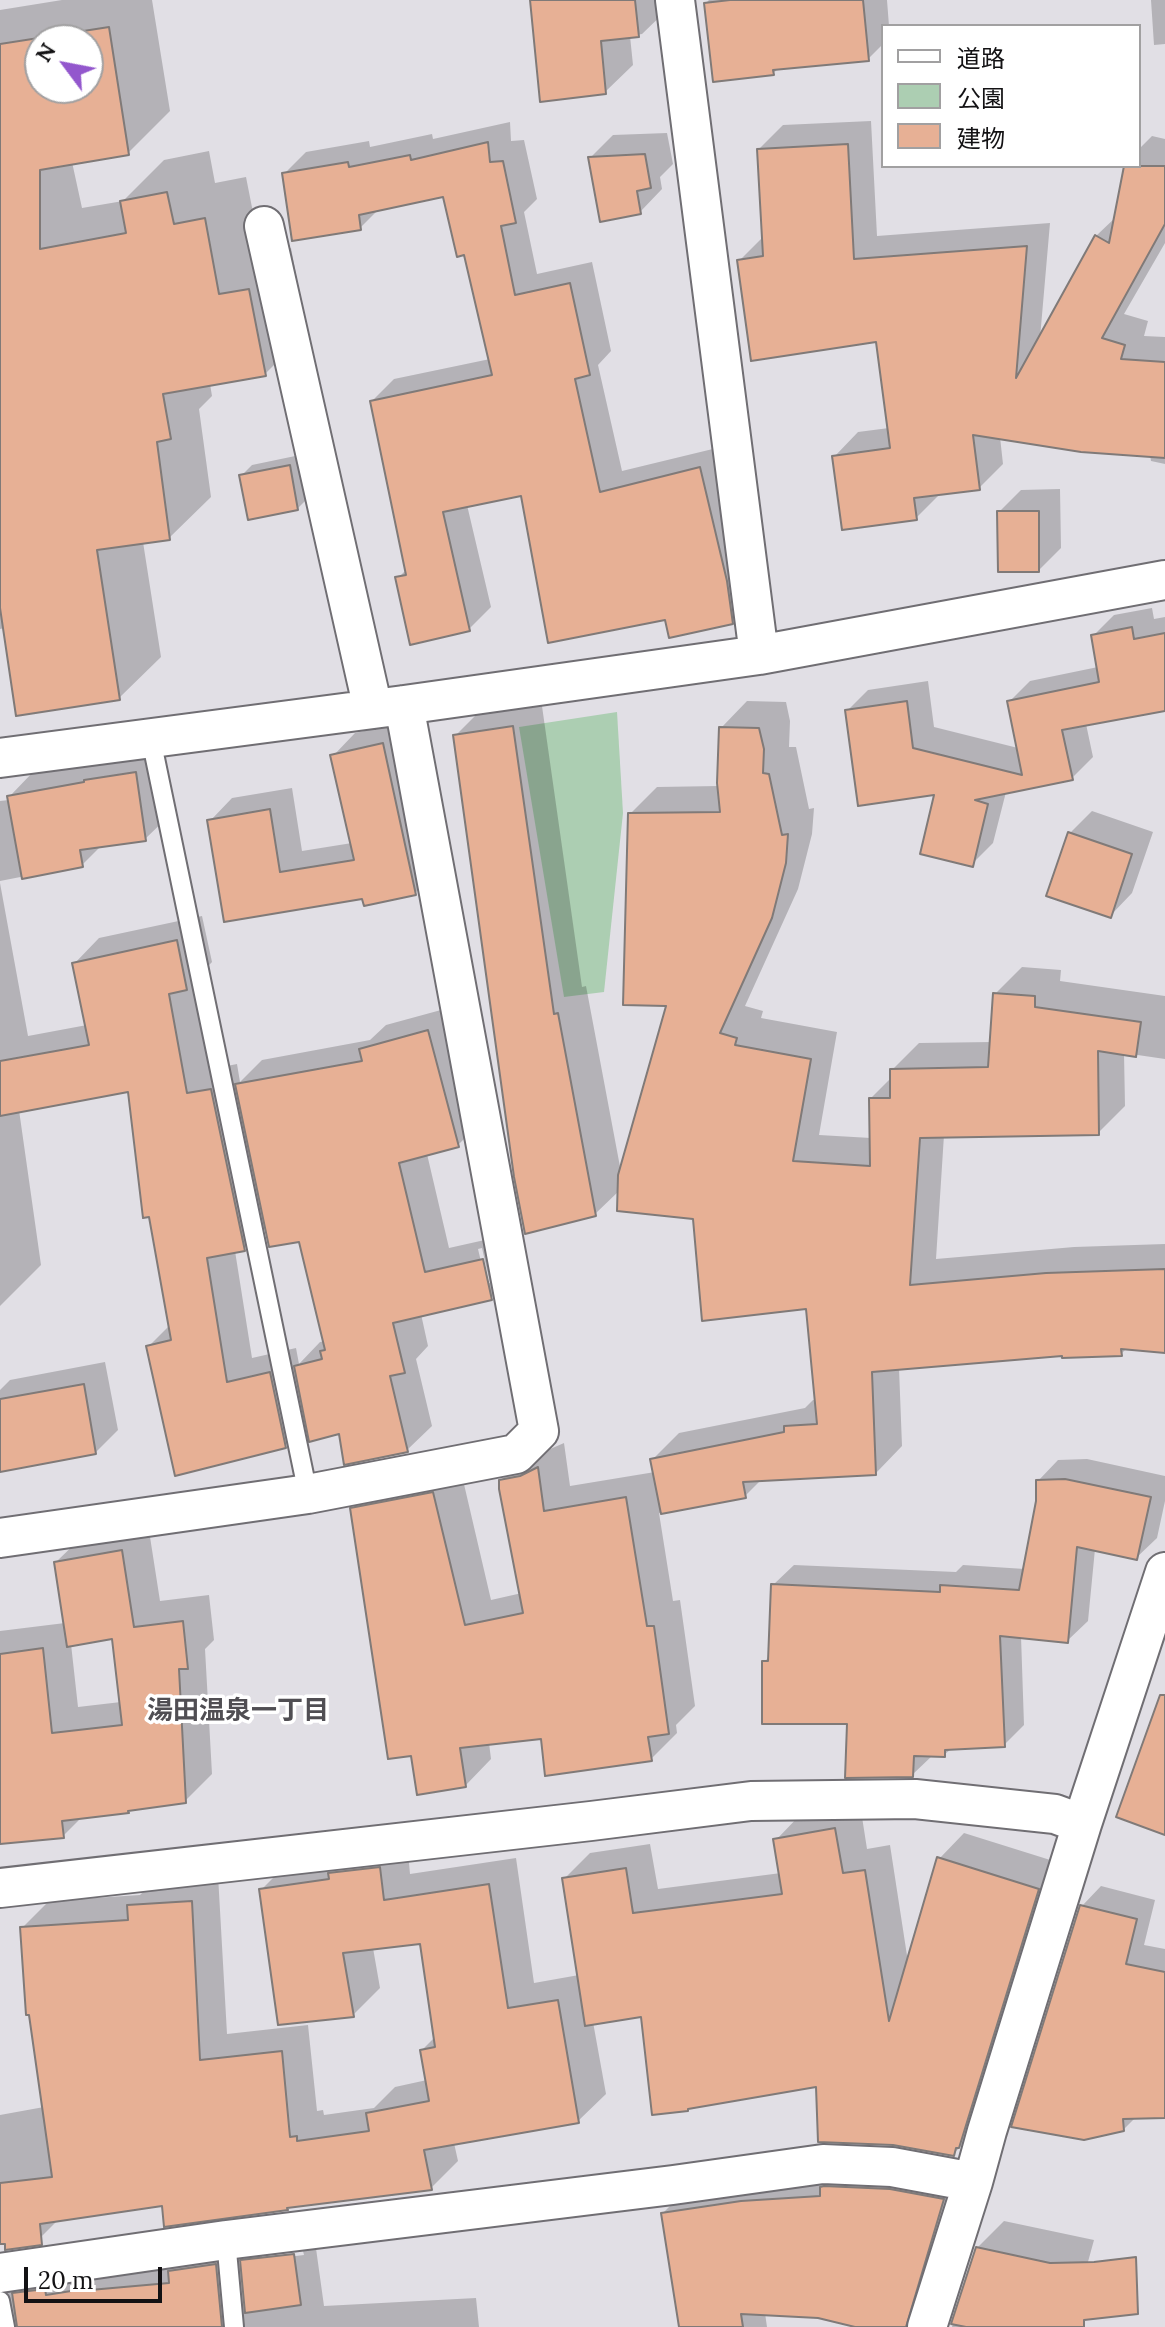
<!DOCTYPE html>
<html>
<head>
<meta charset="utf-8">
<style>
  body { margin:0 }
  #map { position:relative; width:1165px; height:2327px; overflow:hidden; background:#e1dfe5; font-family:Lora,"Noto Sans JP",serif }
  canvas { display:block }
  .legend { position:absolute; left:881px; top:24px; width:260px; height:144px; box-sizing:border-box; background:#fff; border:2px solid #a1a0a1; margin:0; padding:10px 14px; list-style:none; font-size:24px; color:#131214 }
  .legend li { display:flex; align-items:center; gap:16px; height:40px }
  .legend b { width:40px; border:2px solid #a1a0a1 }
  .north { position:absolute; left:24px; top:24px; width:80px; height:80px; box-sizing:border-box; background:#fff; border:2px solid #a1a0a1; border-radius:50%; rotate:302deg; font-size:22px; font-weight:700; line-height:32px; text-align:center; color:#131214 }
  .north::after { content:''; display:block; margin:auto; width:28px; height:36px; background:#9357cd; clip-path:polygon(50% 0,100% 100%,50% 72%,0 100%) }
  .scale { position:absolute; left:24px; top:2267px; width:138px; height:36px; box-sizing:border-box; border:4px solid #131214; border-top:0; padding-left:10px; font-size:24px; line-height:28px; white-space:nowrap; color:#131214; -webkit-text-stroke:6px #fff; paint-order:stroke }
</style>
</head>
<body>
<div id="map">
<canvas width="1165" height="2327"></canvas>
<ul class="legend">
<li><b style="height:10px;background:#fff"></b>道路</li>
<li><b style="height:22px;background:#acceb2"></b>公園</li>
<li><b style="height:22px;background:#e7b095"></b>建物</li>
</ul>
<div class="north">N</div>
<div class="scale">20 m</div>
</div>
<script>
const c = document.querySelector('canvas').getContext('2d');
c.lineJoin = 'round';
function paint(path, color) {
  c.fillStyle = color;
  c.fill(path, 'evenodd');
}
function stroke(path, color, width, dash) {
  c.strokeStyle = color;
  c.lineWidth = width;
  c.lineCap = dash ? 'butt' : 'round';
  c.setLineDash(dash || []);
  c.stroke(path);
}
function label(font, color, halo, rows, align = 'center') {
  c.font = font + ' Lora,"Noto Sans JP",serif';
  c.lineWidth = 7;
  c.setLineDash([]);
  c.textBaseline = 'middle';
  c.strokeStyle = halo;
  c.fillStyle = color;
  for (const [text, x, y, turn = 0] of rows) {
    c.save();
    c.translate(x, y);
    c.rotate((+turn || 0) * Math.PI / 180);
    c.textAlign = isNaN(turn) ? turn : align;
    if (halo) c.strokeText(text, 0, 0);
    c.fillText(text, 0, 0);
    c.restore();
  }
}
paint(new Path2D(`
  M617 712 623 813 604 992 564 997 519 727Z`), '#acceb2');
paint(new Path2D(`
  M62 0H152L170 111 128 153 72 162 82 208 123 201 164 160 209 151 215 183 246 177 261 253 291 248 307 332 265 374 210 384 212 396 199 409 211 497 169 538 143 542 161 657 119 698 5 628 0 629V10ZM40 40H88V88H40Z
  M532 0H669L670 7 642 34 630 36 633 65 605 92Z
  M709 0H887L889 26H883V44L868 59 779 67 773 74 706 3Z
  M1151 0H1165V44L1154 45Z
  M871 121 877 236 1050 223 1040 338 1096 236 1117 216 1127 166H1139V149L1152 136 1165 139V243L1124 314 1148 321 1144 336 1165 337V464L1151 461 1150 455 1000 437 1003 464 979 488 940 494 916 518 834 457 858 432 889 428 878 340 739 261 764 236 759 149 783 125Z
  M510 122 511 141 524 140 537 199 524 212 537 274 592 262 611 351 598 365 622 471 721 447 754 600 732 622 667 618 522 494 467 505 491 607 469 629 398 578 407 569 372 401 394 379 490 359 466 253 445 195 380 208 360 228 284 174 306 152 369 141 370 147 432 134 433 139Z
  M667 133 673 164 660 177 662 189 640 212 590 158 613 135Z
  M300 455 308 498 297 509 241 476 252 465Z
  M1060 489 1061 548 1039 570 999 512 1021 490Z
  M1152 608 1154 619 1165 617V709L1086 724 1093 757 1072 778 1006 792 993 843 972 864 937 793 847 711 868 690 928 681 934 727 1018 748 1009 702 1030 681 1098 667 1093 636 1114 615Z
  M541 699 582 987 586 986 621 1172 668 1004 630 814 657 787 719 786 721 728 747 701 786 702 790 721 789 747H796L809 809 814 808 812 834 798 889 745 1006 763 1011 761 1018 837 1032 819 1135 871 1138V1098L892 1077V1070L919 1043 992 1042 995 994 1022 967 1061 970 1060 981 1165 996V1059L1124 1053 1125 1106 1098 1133 944 1135 936 1259 1074 1247 1165 1244V1351L1127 1348 1121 1354H1064L899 1368 902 1446 876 1473 762 1479 745 1496 659 1513 673 1601 680 1600 695 1706 676 1725 677 1733 651 1759 543 1737 489 1743 491 1759 465 1786 413 1753 352 1509 379 1482 460 1467 491 1600 522 1593 501 1480 528 1454 548 1450 564 1443 570 1486 655 1472 652 1460 679 1433 805 1408 813 1400H817L808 1306 695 1217 620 1190 595 1214 455 736 483 708Z
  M405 722 438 871 415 893 364 897 226 920 210 821 232 798 292 788 302 851 352 843 333 756 355 733Z
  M161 748 171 814 145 839 102 845 82 865 0 881V801L9 800V797L34 771Z
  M1092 811 1153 832 1132 893 1110 916 1070 833Z
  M0 883 28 1036 87 1025 74 964 99 938 202 916 212 962 196 979 212 1069 237 1064 240 1082 262 1060 370 1040 386 1025 452 1007 482 1121 458 1145 427 1154 449 1248 507 1235 516 1274 491 1298 421 1314 428 1346 416 1359 432 1426 407 1450 308 1423 285 1446 148 1347 170 1325 130 1090 19 1110 41 1265 0 1306ZM267 1227 300 1240 325 1341 320 1342 299 1364 296 1348 252 1358 235 1251 244 1249ZM482 1248 490 1283H486L478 1249Z
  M105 1362 118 1430 96 1452 0 1470V1390L10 1380Z
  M1087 1459 1165 1476V1501L1157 1538 1136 1558 1095 1549 1088 1621 1067 1641 1021 1636 1024 1725 1004 1745 952 1748 944 1755H933L912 1775 850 1722 764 1662 770 1656 773 1585 794 1565 956 1572 963 1565 1025 1569 1038 1501V1481L1058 1460Z
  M148 1524 160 1601 209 1595 214 1640 205 1649 212 1774 185 1801 82 1817 63 1836 0 1842V1631L65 1623 56 1562 83 1536ZM114 1637 121 1702 78 1707 71 1644Z
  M860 1804 867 1849 890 1845 908 1962 939 1859 964 1833 1063 1864 979 2129 953 2154 818 2084 643 2015 593 2022 606 2094 578 2121 454 2143 458 2161 431 2188 289 2206 287 2208 164 2204 59 2219 40 2238 0 2242V2115L44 2107 22 1928 49 1901 140 1895 156 1879 218 1875 227 2034 308 2025 317 2111 323 2110 324 2115 374 2108 395 2087 427 2080 422 2050 435 2037 421 1942 373 1948 380 1988 353 2015 261 1890 288 1863 407 1841 410 1874 516 1858 534 1983 579 1975 564 1879 590 1853 650 1844 658 1889 781 1873 776 1840 801 1814Z
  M1101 1886 1155 1900 1144 1945 1165 1949V2116L1136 2117 1123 2130 1082 1906Z
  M964 2179 921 2327H863L818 2316 765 2313 767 2327H681L663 2213 684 2192 763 2181Z
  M1004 2221 1094 2240 1070 2327H952L977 2248Z
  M314 2234 324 2306 476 2298 479 2327H0V2291L10 2289 14 2306 36 2284 236 2244 238 2265 263 2240ZM303 2251 304 2255 262 2260V2256Z`), '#0003');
const building = new Path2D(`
  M530 0H635L639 37 601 41 606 94 540 102Z
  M730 0H863L869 61 773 70 774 75 713 82 704 3Z
  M109 27 129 155 40 170V249L126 233 120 201 167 192 174 224 205 218 219 294 249 289 266 376 163 394 171 439 157 442 170 540 97 550 120 700 16 716 0 608V44ZM40 40H88V88H40Z
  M488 142 490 162 503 161 516 223 501 226 515 295 570 283 590 375 575 379 600 492 700 467 727 581 733 624 669 638 665 620 548 643 521 496 443 512 470 631 410 645 395 577 406 575 370 401 492 375 464 255 457 257 443 197 359 215 361 230 292 241 282 173 348 162 349 167 410 155 411 160Z
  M848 144 854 259 1027 246 1016 378 1095 235 1109 243 1124 166H1165V224L1102 338 1125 345 1121 359 1165 362V458L1081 452 973 435 980 490 914 498 917 520 842 530 832 456 890 448 876 342 751 361 737 260 763 256 757 149Z
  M645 154 651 188 637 191 641 214 600 222 588 157Z
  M290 465 298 510 248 520 239 475Z
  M997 511H1039V572H998Z
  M1132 627 1134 639 1165 633V711L1062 730 1073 780 975 800 988 804 973 867 920 854 934 795 858 806 845 710 907 701 913 748 1022 775 1007 701 1099 682 1091 635Z
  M513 726 554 1014 558 1013 596 1216 525 1234 514 1177 453 735Z
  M719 727 759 728 764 749 763 773 769 774 782 835 788 834 786 863 772 918 720 1033 737 1038 735 1045 811 1059 793 1161 870 1166 869 1098H890V1069L988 1067 993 993 1035 996V1007L1141 1022 1136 1057 1098 1051 1099 1135 920 1138 910 1285 1046 1273 1165 1269V1353L1121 1349 1122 1356 1062 1358V1356L872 1372 876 1475 743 1482 746 1498 661 1514 650 1459 784 1432V1426L817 1424 806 1309 702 1321 693 1219 617 1211 618 1175 666 1006 623 1005 628 813 720 812 717 783Z
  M383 743 416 895 364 906 362 899 224 922 207 820 270 809 280 872 354 860 330 755Z
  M136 772 146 841 80 850 83 867 22 879 7 796 84 782V780Z
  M1068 832 1132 854 1111 918 1046 896Z
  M177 940 187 990 169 994 187 1093 211 1089 245 1251 207 1258 227 1382 270 1372 286 1448 175 1476 146 1346 171 1340 149 1217 143 1218 128 1092 0 1116V1061L89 1045 72 963Z
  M428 1030 459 1147 399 1163 425 1272 483 1259 492 1300 393 1323 405 1373 390 1376 408 1452 344 1465 339 1434 309 1442 294 1366 322 1359 320 1351 325 1350 299 1242 269 1247 235 1084 362 1061 359 1049Z
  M84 1384 96 1454 0 1472V1399Z
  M538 1467 544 1511 626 1497 647 1626H654L669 1734 648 1737 652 1761 545 1776 541 1739 460 1748 466 1787 417 1795 411 1756 388 1759 350 1508 433 1492 465 1625 523 1613 499 1489V1480L520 1476Z
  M1065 1479 1151 1497 1137 1560 1077 1547 1068 1643 1000 1636 1005 1747 945 1750V1757L914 1756 913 1777 845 1778 847 1724H762V1661H768L771 1584 940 1592V1585L1019 1590 1036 1501V1480Z
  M122 1550 134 1627 183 1621 188 1669H179L186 1803 128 1811 129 1813 62 1821 64 1838 0 1844V1654L43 1648 52 1733 122 1725 112 1639 67 1647 54 1562Z
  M1160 1695H1165V1835L1116 1817Z
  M835 1828 843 1873 865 1870 889 2021 937 1857 1039 1889 959 2148H956L954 2156 893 2145 818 2142 816 2087 688 2109V2111L652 2115 641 2017 585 2026 562 1878 626 1868 633 1913 782 1894 773 1839Z
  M380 1867 384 1900 489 1884 508 2008 558 2000 579 2123 424 2150 432 2190 287 2208 288 2210 164 2227 162 2206 40 2224 42 2245 5 2250V2244H0V2183L52 2177 29 2015H26L20 1927 128 1920 127 1905 192 1901 200 2060 282 2051 290 2137 297 2136V2141L369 2131 366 2113 429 2101 420 2050 435 2047 420 1944 343 1953 354 2017 278 2025 259 1889 329 1879 328 1873Z
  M1080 1905 1137 1919 1126 1964 1165 1972V2118L1123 2119 1124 2131 1084 2140 1011 2127Z
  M824 2186 890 2189 944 2199 906 2327H855L818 2318 741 2314 743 2327H679L661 2213 741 2201 820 2196V2187Z
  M976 2247 1050 2263 1094 2262 1136 2257 1138 2314 1084 2320V2327H966L951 2324Z
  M294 2254 301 2305 245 2313 240 2260Z
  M216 2264 222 2327H17L12 2293 45 2289 46 2295 90 2288V2290L169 2283 168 2271Z`);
paint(building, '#e7b095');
stroke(building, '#807a78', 2);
const lane = new Path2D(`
  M151 739 308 1494
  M226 2240 234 2327
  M0 2301 5 2327`);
const street = new Path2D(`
  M675 0 759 655
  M264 226 373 709
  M0 758 404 705 759 655 1165 580
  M0 1538 308 1494 516 1454 539 1431 404 705
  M0 1888 591 1821 751 1801 915 1799 1055 1814 1082 1824
  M0 2273 226 2240 673 2185 823 2164 892 2167 973 2182
  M927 2327 973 2182 987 2131 1082 1824 1165 1572`);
stroke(lane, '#706e73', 22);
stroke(street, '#706e73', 42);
stroke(lane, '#fff', 18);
stroke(street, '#fff', 38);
label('bold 26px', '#504e53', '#fff', [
  ["湯田温泉一丁目",238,1712]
]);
</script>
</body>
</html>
